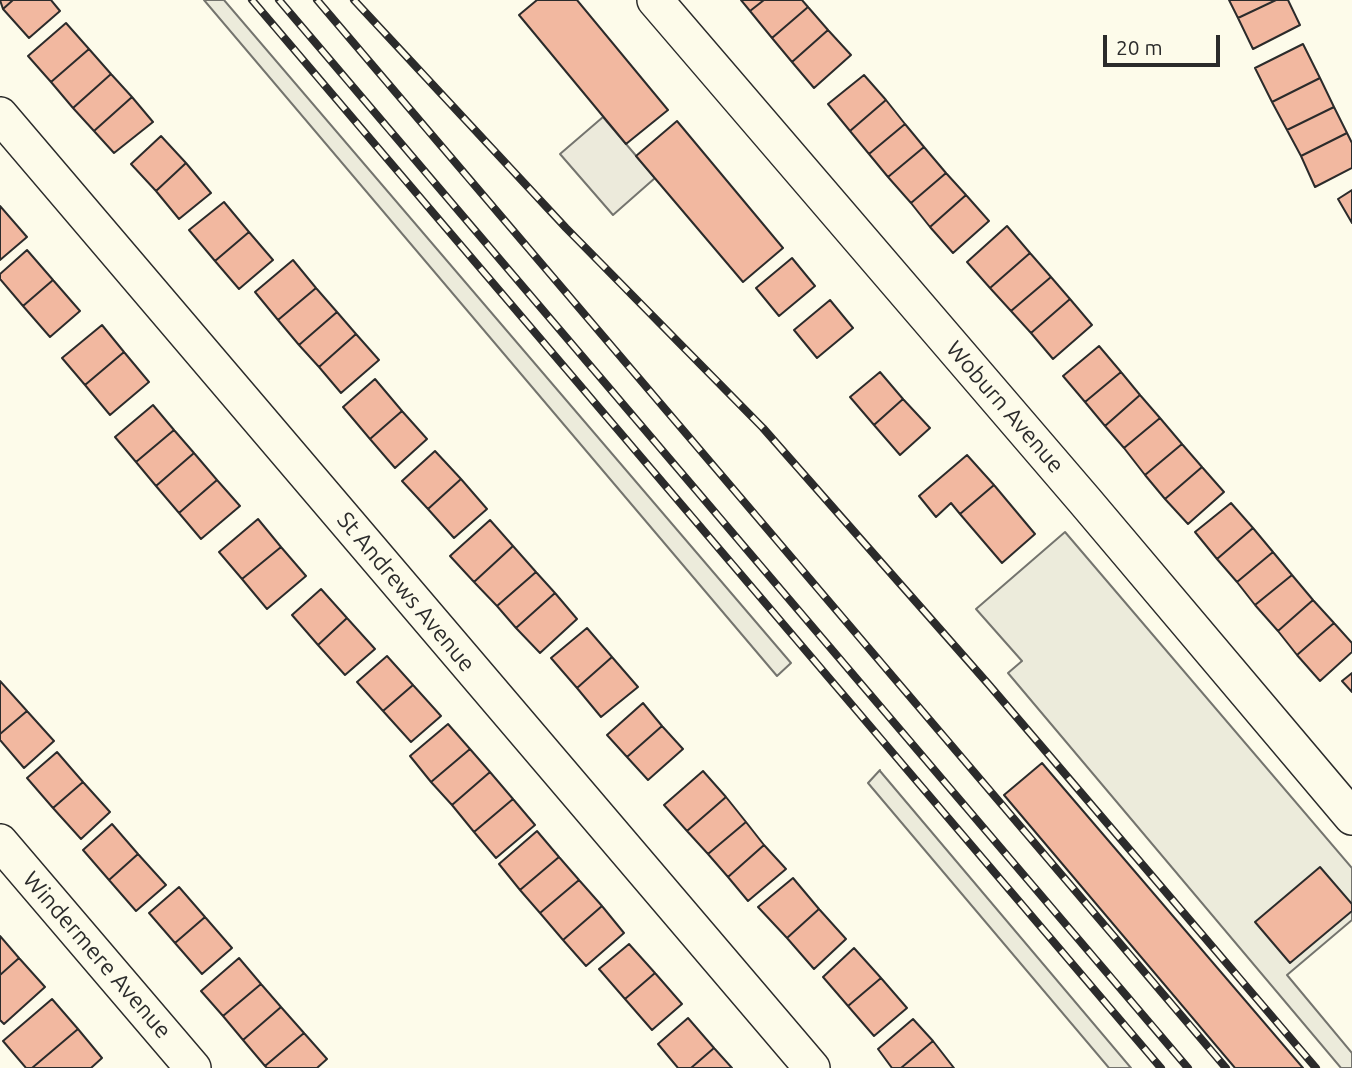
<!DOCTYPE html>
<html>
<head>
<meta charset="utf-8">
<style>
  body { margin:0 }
  #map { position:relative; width:1352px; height:1068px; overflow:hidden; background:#fdfbea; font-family:Ubuntu,sans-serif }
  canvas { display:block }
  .scale { position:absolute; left:1103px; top:35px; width:117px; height:32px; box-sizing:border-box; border:4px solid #2b2b2b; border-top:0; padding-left:9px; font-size:21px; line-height:24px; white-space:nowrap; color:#2b2b2b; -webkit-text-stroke:5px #fdfbea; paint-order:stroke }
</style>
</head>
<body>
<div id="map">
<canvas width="1352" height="1068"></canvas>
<div class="scale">20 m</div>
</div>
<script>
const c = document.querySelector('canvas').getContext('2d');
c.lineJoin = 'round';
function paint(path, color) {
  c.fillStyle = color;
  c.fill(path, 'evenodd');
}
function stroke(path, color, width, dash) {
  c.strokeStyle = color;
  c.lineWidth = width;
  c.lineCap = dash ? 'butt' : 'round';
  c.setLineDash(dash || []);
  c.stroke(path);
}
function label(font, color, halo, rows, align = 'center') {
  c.font = font + ' Ubuntu,sans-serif';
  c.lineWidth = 5;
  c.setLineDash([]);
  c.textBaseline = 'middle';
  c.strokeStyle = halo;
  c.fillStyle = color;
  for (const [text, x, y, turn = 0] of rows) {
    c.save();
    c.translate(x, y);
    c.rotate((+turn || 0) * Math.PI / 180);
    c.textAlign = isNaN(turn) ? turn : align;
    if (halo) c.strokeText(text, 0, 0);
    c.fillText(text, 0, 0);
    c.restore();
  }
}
const green = new Path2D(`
  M204 0H224L791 663 777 676Z
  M1065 532 1352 868V920L1287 975 1352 1053V1068H1341L1008 673 1022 661 976 609Z
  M880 770V771L1131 1068H1109L868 783Z`);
paint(green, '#ecebdb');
stroke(green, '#74746e', 2);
const parking = new Path2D(`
  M603 117 655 178 613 215 560 154Z`);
paint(parking, '#eceadb');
stroke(parking, '#74746e', 2);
const building = new Path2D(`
  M0 0H13L3 9Z
  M13 0H51L60 11 29 38 3 9Z
  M537 0H577L668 110 626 144 519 15Z
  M741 0H764L750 11Z
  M764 0H802L808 7 772 38 750 11Z
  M1229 0H1276L1238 18Z
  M1276 0H1288L1300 25 1253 49 1238 18Z
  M808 7 828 30 792 62 772 38Z
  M66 23 89 49 51 82 28 56Z
  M828 30 851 55 814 88 792 62Z
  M1303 44 1320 78 1272 102 1255 68Z
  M89 49 111 74 73 108 51 82Z
  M111 74 132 97 94 131 73 108Z
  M864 75 886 100 850 131 828 104Z
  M1320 78 1334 107 1287 130 1272 102Z
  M132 97 153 122 114 153 94 131Z
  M886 100 905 124 869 154 850 131Z
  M1334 107 1347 133 1301 156 1287 130Z
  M677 121 783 248 743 282 636 156Z
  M905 124 924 147 888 177 869 154Z
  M1347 133 1352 143V168L1315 187 1301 156Z
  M161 136 186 163 156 191 131 164Z
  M924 147 946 173 911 203 888 177Z
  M186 163 211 193 179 219 156 191Z
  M946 173 966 195 930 227 911 203Z
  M1352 190V223L1338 199Z
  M966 195 989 221 953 253 930 227Z
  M224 202 249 232 215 261 189 230Z
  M0 206 27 237 0 260Z
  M1007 226 1030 253 990 288 967 262Z
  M249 232 273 260 239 289 215 261Z
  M27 250 53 280 23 306 0 279V274Z
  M1030 253 1051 277 1011 311 990 288Z
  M792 258 815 286 779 316 756 288Z
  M293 260 316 288 278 320 255 292Z
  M1051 277 1070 299 1031 333 1011 311Z
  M53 280 80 311 50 337 23 306Z
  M316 288 337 312 299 345 278 320Z
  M1070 299 1092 325 1053 359 1031 333Z
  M830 300 853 328 817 358 794 330Z
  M337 312 356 334 319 367 299 345Z
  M102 325 124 352 85 385 62 358Z
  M356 334 379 360 341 393 319 367Z
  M1099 346 1121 372 1085 402 1063 376Z
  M124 352 149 382 110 415 85 385Z
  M880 372 903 399 874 425 850 397Z
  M1121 372 1140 395 1105 426 1085 402Z
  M375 379 402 411 370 439 343 407Z
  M1140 395 1160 418 1124 448 1105 426Z
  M903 399 930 428 900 455 874 425Z
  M153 405 174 430 136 462 115 437Z
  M402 411 427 439 395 468 370 439Z
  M1160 418 1182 444 1145 475 1124 448Z
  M174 430 194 453 156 486 136 462Z
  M1182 444 1202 467 1165 499 1145 475Z
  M435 451 461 479 428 509 402 481Z
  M194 453 217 480 179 513 156 486Z
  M967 455 994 485 960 514 951 503 936 517 919 496Z
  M1202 467 1224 492 1188 524 1165 499Z
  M461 479 487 509 454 538 428 509Z
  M217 480 240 506 201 539 179 513Z
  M994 485 1035 534 1002 563 960 514Z
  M1231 503 1253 528 1217 559 1195 532Z
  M258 519 281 547 242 579 219 552Z
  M490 520 513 546 474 582 450 556Z
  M1253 528 1273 552 1237 582 1217 559Z
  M513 546 536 572 497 606 474 582Z
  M281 547 306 576 267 609 242 579Z
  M1273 552 1292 575 1255 605 1237 582Z
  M536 572 555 593 516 628 497 606Z
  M1292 575 1313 600 1278 631 1255 605Z
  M321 589 347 618 318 645 292 615Z
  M555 593 577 619 540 653 516 628Z
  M1313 600 1334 623 1297 655 1278 631Z
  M347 618 375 649 345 675 318 645Z
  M1334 623 1352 643V652L1320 681 1297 655Z
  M587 628 612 657 577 688 551 658Z
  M387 656 413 685 383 711 357 682Z
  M612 657 638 687 601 717 577 688Z
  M1352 673V692L1342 681Z
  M0 681 27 711 0 734Z
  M413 685 441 716 411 742 383 711Z
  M643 703 662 726 627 757 607 735Z
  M27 711 54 741 24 768 0 740V734Z
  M448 724 470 749 431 782 410 756Z
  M662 726 683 749 648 780 627 757Z
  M470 749 490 772 452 805 431 782Z
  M57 752 83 782 53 808 27 778Z
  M1042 763 1303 1068H1235L1004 795Z
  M703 771 726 797 687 831 664 805Z
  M490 772 513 799 474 832 452 805Z
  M83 782 110 812 81 839 53 808Z
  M726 797 746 822 708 854 687 831Z
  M513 799 535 825 496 858 474 832Z
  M746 822 764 845 728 877 708 854Z
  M112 824 138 854 109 880 83 850Z
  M537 831 559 857 520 890 499 864Z
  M764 845 786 869 748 901 728 877Z
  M138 854 166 885 136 911 109 880Z
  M559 857 579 880 540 913 520 890Z
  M1320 867 1352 904V911L1290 963 1255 922Z
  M793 878 819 909 787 938 758 907Z
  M579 880 602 906 563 940 540 913Z
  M179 887 205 917 175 943 149 913Z
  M602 906 624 933 586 966 563 940Z
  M819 909 846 939 814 969 787 938Z
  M205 917 232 948 202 974 175 943Z
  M0 936 19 958 0 975Z
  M629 944 655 973 625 999 599 969Z
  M854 948 881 978 848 1006 823 977Z
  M19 958 45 987 4 1024 0 1020V975Z
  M239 958 261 984 223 1016 201 991Z
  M655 973 682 1004 652 1030 625 999Z
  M881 978 907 1008 874 1036 848 1006Z
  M261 984 281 1007 243 1040 223 1016Z
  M52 999 78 1029 32 1068H26L3 1041Z
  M281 1007 304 1033 265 1066 243 1040Z
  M688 1018 714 1048 691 1068H678L658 1044Z
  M913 1019 933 1041 901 1068H892L878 1049Z
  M78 1029 102 1058 91 1068H32Z
  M304 1033 327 1059 317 1068H267L265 1066Z
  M933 1041 954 1068H901Z
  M714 1048 732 1068H691Z`);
paint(building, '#f2b8a0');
stroke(building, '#2b2b2b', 2);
const street = new Path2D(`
  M655 0 1085 501 1352 817
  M0 115 812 1068
  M0 842 193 1068`);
stroke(street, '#2b2b2b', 38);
stroke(street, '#fdfbea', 35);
const rail = new Path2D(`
  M252 0 1161 1068
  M279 0 1188 1068
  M317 0 1226 1068
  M354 0 566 228 763 428 990 686 1316 1068`);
stroke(rail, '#2b2b2b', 8);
stroke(rail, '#fdfbea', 5, [16]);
label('23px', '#2b2b2b', '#fdfbea', [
  ["Woburn Avenue",1005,407,49],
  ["St Andrews Avenue",406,592,50],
  ["Windermere Avenue",97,955,49]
]);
</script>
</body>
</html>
